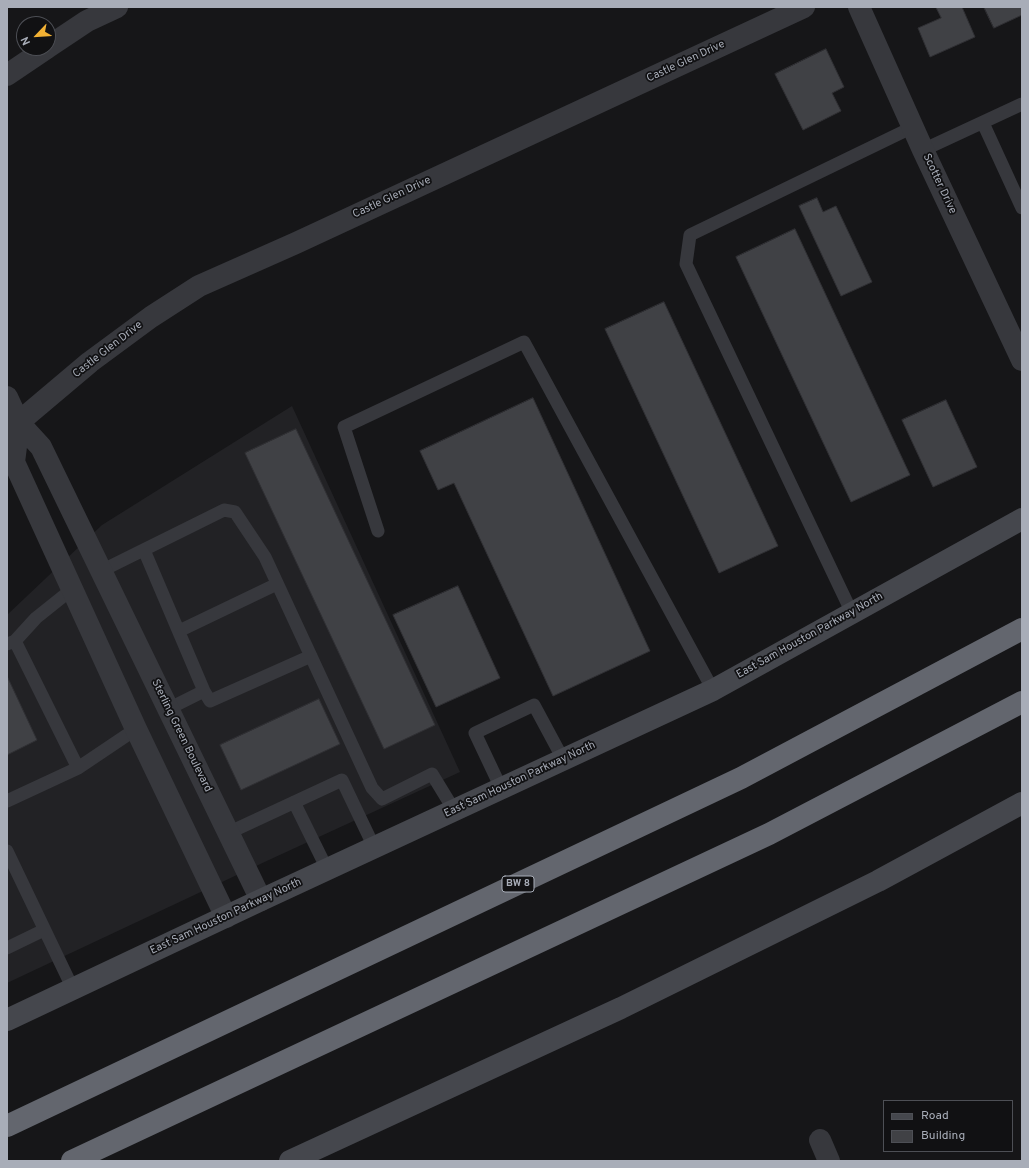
<!DOCTYPE html>
<html>
<head>
<meta charset="utf-8">
<style>
  body { margin:0 }
  #map { position:relative; width:1029px; height:1168px; overflow:hidden; background:#161618; font-family:Overpass,sans-serif }
  canvas { display:block }
  .frame { position:absolute; inset:0; border:8px solid #a8adb8; pointer-events:none }
  .legend { position:absolute; left:883px; top:1100px; width:130px; height:52px; box-sizing:border-box; background:#111113; border:1px solid #4d4f55; margin:0; padding:5px 7px; list-style:none; font-size:12px; color:#a8adb8 }
  .legend li { display:flex; align-items:center; gap:8px; height:20px }
  .legend b { width:20px; border:1px solid #4d4f55 }
  .north { position:absolute; left:16px; top:16px; width:40px; height:40px; box-sizing:border-box; background:#111113; border:1px solid #4d4f55; border-radius:50%; rotate:245deg; font-size:11px; font-weight:700; line-height:16px; text-align:center; color:#a8adb8 }
  .north::after { content:''; display:block; margin:auto; width:14px; height:18px; background:#f2b134; clip-path:polygon(50% 0,100% 100%,50% 72%,0 100%) }
</style>
</head>
<body>
<div id="map">
<canvas width="1029" height="1168"></canvas>
<div class="frame"></div>
<ul class="legend">
<li><b style="height:5px;background:#45474d"></b>Road</li>
<li><b style="height:11px;background:#404145"></b>Building</li>
</ul>
<div class="north">N</div>
</div>
<script>
const c = document.querySelector('canvas').getContext('2d');
c.lineJoin = 'round';
function paint(path, color) {
  c.fillStyle = color;
  c.fill(path, 'evenodd');
}
function stroke(path, color, width, dash) {
  c.strokeStyle = color;
  c.lineWidth = width;
  c.lineCap = dash ? 'butt' : 'round';
  c.setLineDash(dash || []);
  c.stroke(path);
}
function label(font, color, halo, rows, align = 'center') {
  c.font = font + ' Overpass,sans-serif';
  c.lineWidth = 3.5;
  c.setLineDash([]);
  c.textBaseline = 'middle';
  c.strokeStyle = halo;
  c.fillStyle = color;
  for (const [text, x, y, turn = 0] of rows) {
    c.save();
    c.translate(x, y);
    c.rotate((+turn || 0) * Math.PI / 180);
    c.textAlign = isNaN(turn) ? turn : align;
    if (halo) c.strokeText(text, 0, 0);
    c.fillText(text, 0, 0);
    c.restore();
  }
}
paint(new Path2D(`
  M292 406 460 772 271 859 7 983V615L102 525Z`), '#222225');
const building = new Path2D(`
  M936 7H962L975 37 930 57 918 28 941 18Z
  M984 7H1022V15L994 28Z
  M826 49 844 87 832 93 841 111 803 130 775 74Z
  M817 198 823 212 836 206 872 282 841 296 799 206Z
  M795 229 910 475 851 502 736 257Z
  M664 302 778 546 719 573 605 329Z
  M533 398 650 651 553 696 454 483 438 490 420 451Z
  M946 400 977 467 933 487 902 420Z
  M296 429 435 725 384 749 245 453Z
  M458 586 500 678 436 707 393 615Z
  M7 676 37 740 7 755Z
  M319 699 340 744 241 790 220 745Z`);
paint(building, '#404145');
stroke(building, '#303034', 1);
stroke(new Path2D(`
  M983 123 1022 208
  M923 150 1022 104
  M378 531 344 427 524 342 713 690
  M144 550 204 691
  M101 571 224 510 235 512 265 557 372 788 382 799 432 774 454 810
  M852 613 686 264 690 235 913 127
  M179 631 277 584
  M15 641 78 768
  M7 644 15 641 36 618 71 590
  M168 709 204 691 210 701 311 656
  M501 788 475 733 534 705 563 759
  M7 801 78 768 136 729
  M294 802 327 869
  M228 833 342 780 374 847
  M7 851 73 989
  M7 948 44 930`), '#37383d', 13);
stroke(new Path2D(`
  M859 7 923 150 1022 360
  M48 47 87 21 117 7
  M7 75 47 48
  M7 397 19 423 41 447 261 900
  M19 423 14 462 136 729 226 917
  M7 432 90 362 151 317 199 286 296 243 804 7
  M820 1140 829 1161`), '#37383d', 22);
stroke(new Path2D(`
  M7 1020 261 900 713 690 1022 519
  M290 1161 621 1008 878 881 1022 803`), '#45474d', 22);
stroke(new Path2D(`
  M7 1126 741 778 1022 629
  M72 1161 769 834 1022 702`), '#63666e', 22);
for (const [x, y, w] of [
  [518,884,32]
]) {
  const box = new Path2D();
  box.roundRect(x - w / 2, y - 8, w, 16, 3);
  c.fillStyle = '#111113';
  c.fill(box);
  stroke(box, '#a8adb8', 1);
}
label('bold 10px', '#a8adb8', null, [
  ["BW 8",518,884]
]);
label('11px', '#a8adb8', '#111113', [
  ["Castle Glen Drive",686,62,-25],
  ["Scotter Drive",939,184,65],
  ["Castle Glen Drive",392,198,-25],
  ["Castle Glen Drive",108,350,-38],
  ["East Sam Houston Parkway North",810,636,-29],
  ["Sterling Green Boulevard",181,736,64],
  ["East Sam Houston Parkway North",520,780,-25],
  ["East Sam Houston Parkway North",226,917,-25]
]);
</script>
</body>
</html>
